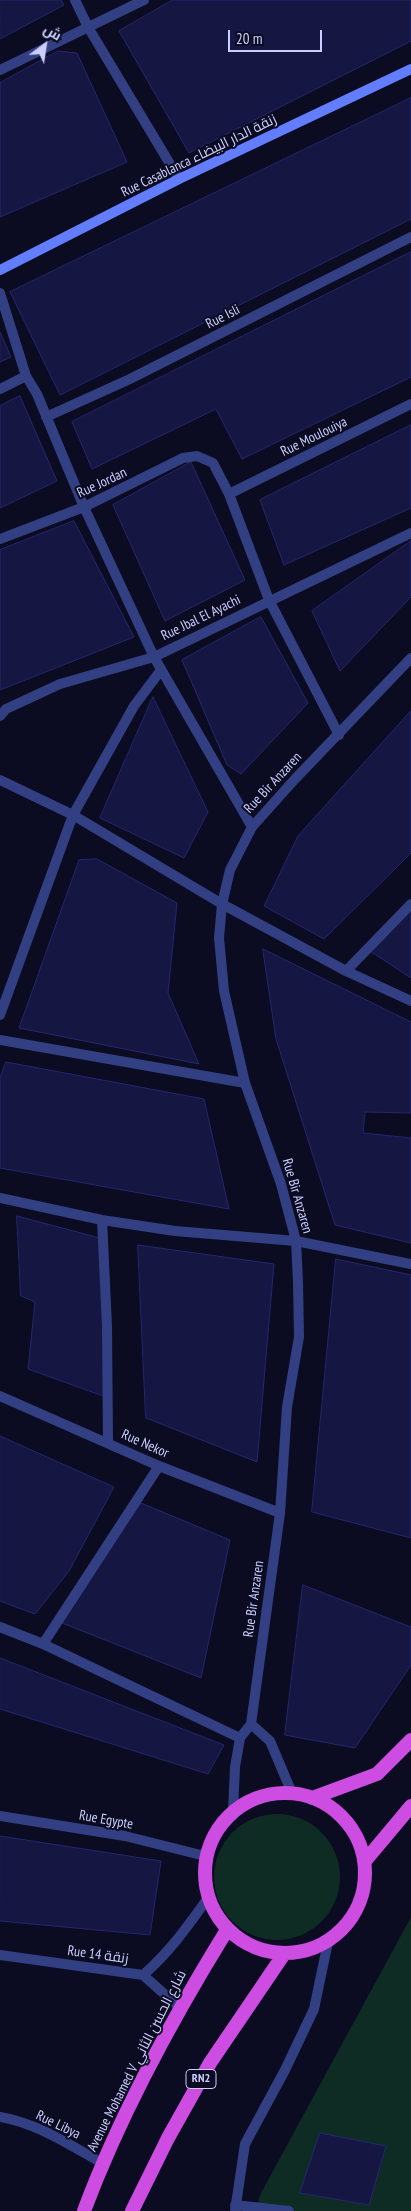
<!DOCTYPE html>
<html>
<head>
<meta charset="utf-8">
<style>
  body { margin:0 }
  #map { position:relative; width:411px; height:2211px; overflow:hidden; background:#0b0c21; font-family:"PT Sans Narrow",Cairo,sans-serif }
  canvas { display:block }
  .north { position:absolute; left:20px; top:20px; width:50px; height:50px; -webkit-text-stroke:4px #0b0c21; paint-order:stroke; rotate:31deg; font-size:14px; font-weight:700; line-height:20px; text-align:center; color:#cbcfff }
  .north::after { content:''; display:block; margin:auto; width:18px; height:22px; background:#cbcfff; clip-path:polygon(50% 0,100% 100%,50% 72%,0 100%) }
  .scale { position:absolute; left:228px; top:30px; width:94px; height:22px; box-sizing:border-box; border:2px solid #cbcfff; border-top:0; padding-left:6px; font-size:15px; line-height:18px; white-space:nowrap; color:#cbcfff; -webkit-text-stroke:4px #0b0c21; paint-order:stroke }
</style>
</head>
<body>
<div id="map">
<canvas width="411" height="2211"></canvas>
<div class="north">ش</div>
<div class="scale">20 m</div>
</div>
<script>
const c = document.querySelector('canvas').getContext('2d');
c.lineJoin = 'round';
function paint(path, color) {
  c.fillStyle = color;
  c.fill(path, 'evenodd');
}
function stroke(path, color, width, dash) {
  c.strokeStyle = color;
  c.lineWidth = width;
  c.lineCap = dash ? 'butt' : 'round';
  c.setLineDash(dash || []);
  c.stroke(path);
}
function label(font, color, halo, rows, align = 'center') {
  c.font = font + ' "PT Sans Narrow",Cairo,sans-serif';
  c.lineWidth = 4;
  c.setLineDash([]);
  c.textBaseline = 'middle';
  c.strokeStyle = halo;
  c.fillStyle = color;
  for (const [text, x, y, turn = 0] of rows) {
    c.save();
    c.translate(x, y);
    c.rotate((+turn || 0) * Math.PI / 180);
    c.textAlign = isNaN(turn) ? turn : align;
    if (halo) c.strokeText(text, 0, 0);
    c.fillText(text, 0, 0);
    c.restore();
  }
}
paint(new Path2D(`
  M214 1877a63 63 0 1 1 126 0a63 63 0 1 1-126 0Z
  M411 1917V2211H255L261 2193Z`), '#0e2b24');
const building = new Path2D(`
  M0 0H61L64 5 0 39Z
  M173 0H411V41L189 153 119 31Z
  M58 51 77 53 127 162 0 217V83Z
  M411 98V219L60 395 10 292Z
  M411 252V377L242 459 216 409 92 469 72 422Z
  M0 332 11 357 0 362Z
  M20 396 57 481 0 508V406Z
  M411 425V508L284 565 260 500Z
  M191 462 245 580 165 621 113 505Z
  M74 521 134 637 0 690V550Z
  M411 541V597L340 671 312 611Z
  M261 617 308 703 241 774 227 765 182 660Z
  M153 697 208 812 184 858 100 818Z
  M411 711V853L324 939 264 906 298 836Z
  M97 859 177 903 168 993 199 1064 19 1028 79 860Z
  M411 910V978L367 949Z
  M263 949 411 1022V1113L365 1112 363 1133 411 1138V1243L335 1225 276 1039Z
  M6 1062 204 1099 229 1209 0 1168V1079Z
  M17 1216 100 1238 106 1397 28 1369 35 1302 21 1296Z
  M138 1245 274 1264 257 1462 146 1418Z
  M336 1259 411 1275V1538L312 1512Z
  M0 1436 114 1487 69 1571 35 1614 0 1601Z
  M141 1503 230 1540 201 1678 62 1623Z
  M303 1585 411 1627V1665L355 1748 285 1735Z
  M0 1658 224 1745 208 1774 0 1709Z
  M0 1836 161 1861 150 1935 0 1921Z
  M320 2133 386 2146 369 2205 300 2193Z`);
paint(building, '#161643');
stroke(building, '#262671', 1);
stroke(new Path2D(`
  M75 0 88 27 179 179
  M0 70 144 0
  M0 293 26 376 37 394 84 507 154 657 252 827
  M0 389 26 376
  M46 417 130 379 411 237
  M229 494 411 404
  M0 539 84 507 183 458 197 456 213 463 229 494 269 600 339 735
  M0 716 6 709 60 684 154 657 411 533
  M0 780 73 815 222 904 346 971 411 1001
  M346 971 411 904
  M0 1015 73 815 134 706 161 670
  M0 1040 245 1083
  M0 1198 102 1220 175 1231 296 1241 411 1264
  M102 1220 107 1326 108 1443
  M0 1396 159 1466 280 1513
  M0 1627 43 1644 240 1738
  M43 1644 159 1466
  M0 1816 125 1836 205 1856
  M0 1955 143 1975 180 2008
  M143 1975C169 1953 188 1926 208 1898
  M0 2117C37 2123 70 2145 102 2163
  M235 2205 289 2211
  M235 2211 245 2144 285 2070 314 2009 328 1942`), '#324083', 10);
stroke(new Path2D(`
  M251 1724 270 1741 292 1793
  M233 1811 235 1767 240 1738 251 1724 280 1513 287 1407 299 1337 298 1282 296 1241 281 1184 245 1083 224 991 219 938 222 904 230 870 252 827 295 779 411 658`), '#324083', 10);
stroke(new Path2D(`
  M0 270 179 179 411 69`), '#627eff', 10);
stroke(new Path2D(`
  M205 1873a80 80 0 1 1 160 0a80 80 0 1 1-160 0Z
  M312 1798 377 1774 411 1740
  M365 1861 411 1806
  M84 2211C121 2112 172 2019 227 1930
  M132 2211 168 2138 210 2063 284 1954`), '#cd4ce2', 14);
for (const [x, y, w] of [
  [201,2079,30]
]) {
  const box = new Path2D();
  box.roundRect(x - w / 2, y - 9.5, w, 19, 4);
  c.fillStyle = '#0b0c21';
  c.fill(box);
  stroke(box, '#cbcfff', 1);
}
label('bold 12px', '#cbcfff', null, [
  ["RN2",201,2079]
]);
label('14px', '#cbcfff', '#0b0c21', [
  ["Rue Casablanca زنقة الدار البيضاء",199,156,-26],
  ["Rue Isli",223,317,-27],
  ["Rue Moulouiya",314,437,-26],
  ["Rue Jordan",102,483,-25],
  ["Rue Jbal El Ayachi",201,618,-26],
  ["Rue Bir Anzaren",273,783,-47],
  ["Rue Bir Anzaren",297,1196,74],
  ["Rue Nekor",145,1444,24],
  ["Rue Bir Anzaren",254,1599,-82],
  ["Rue Egypte",106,1820,10],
  ["Rue 14 زنقة",98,1955,8],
  ["Avenue Mohamed V شارع الحسن الثاني",137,2061,-63],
  ["Rue Libya",58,2125,26]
]);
</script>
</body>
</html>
